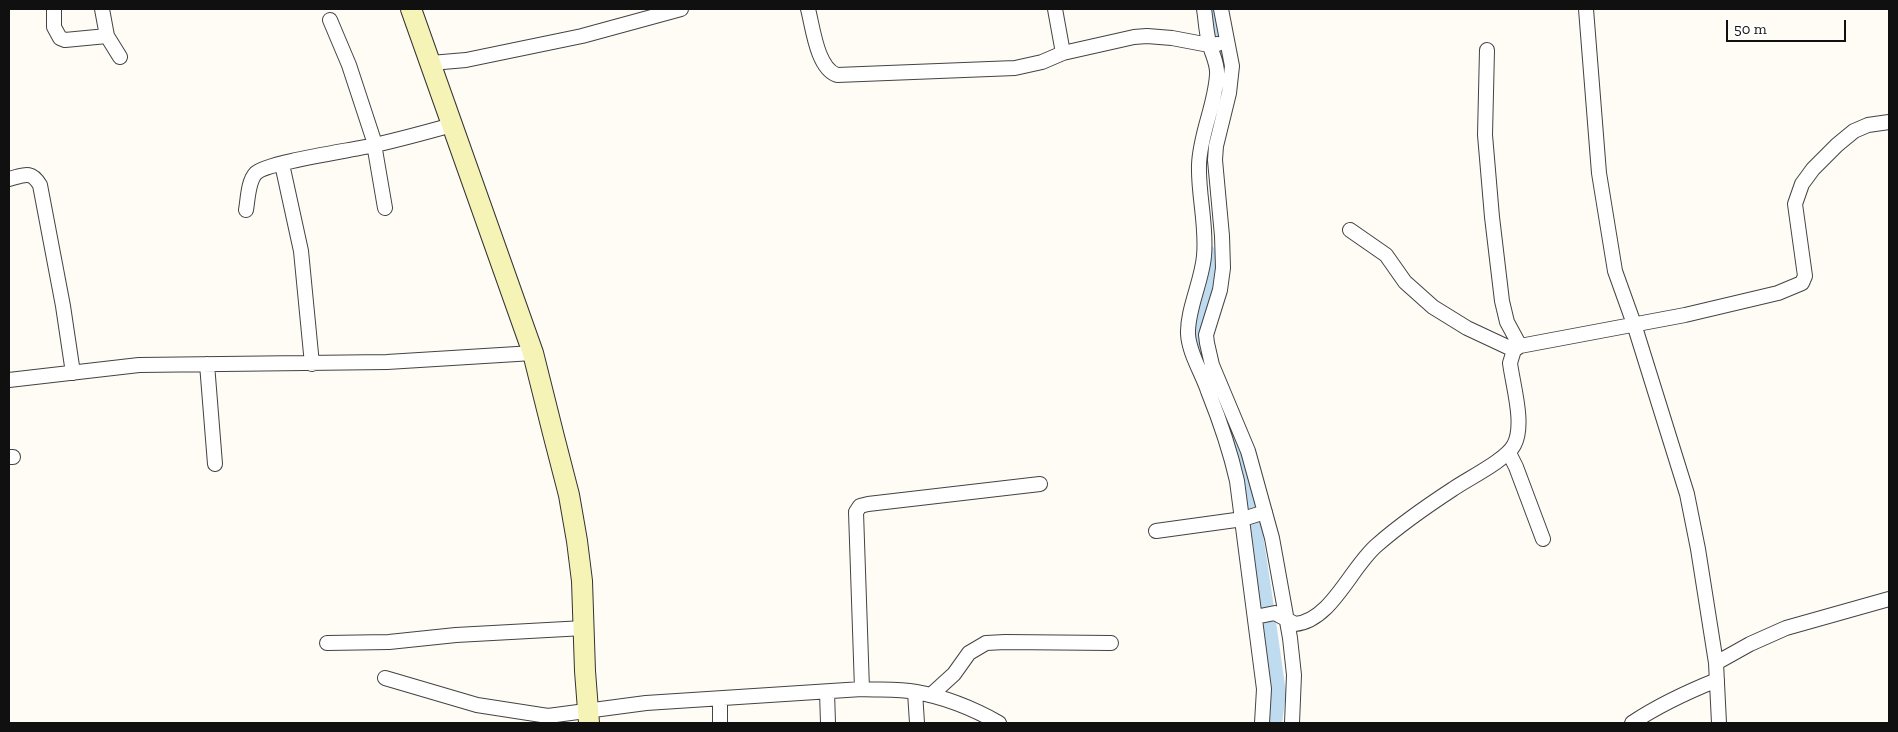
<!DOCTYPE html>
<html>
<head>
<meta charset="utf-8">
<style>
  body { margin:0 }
  #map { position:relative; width:1898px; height:732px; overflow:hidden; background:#fefcf5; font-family:"Zilla Slab",serif }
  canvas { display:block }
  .frame { position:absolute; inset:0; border:10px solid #101010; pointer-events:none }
  .scale { position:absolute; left:1726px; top:20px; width:120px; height:22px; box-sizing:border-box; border:2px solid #101010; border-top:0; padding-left:6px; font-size:15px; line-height:18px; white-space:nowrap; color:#101010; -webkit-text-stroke:4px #fff; paint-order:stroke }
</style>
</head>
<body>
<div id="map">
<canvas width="1898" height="732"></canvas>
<div class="frame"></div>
<div class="scale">50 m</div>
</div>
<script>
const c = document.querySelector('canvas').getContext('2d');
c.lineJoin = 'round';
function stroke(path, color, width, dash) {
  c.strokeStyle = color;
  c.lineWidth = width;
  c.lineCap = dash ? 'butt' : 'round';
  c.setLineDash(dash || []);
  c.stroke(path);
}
stroke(new Path2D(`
  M1211 9 1218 58
  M1203 364 1196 345 1197 318 1209 285 1207 252
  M1232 443 1247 482 1266 608 1278 693 1274 723`), '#bedbf0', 16);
const street = new Path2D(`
  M54 9V27L60 38 65 40 107 36
  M102 9 107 36 120 57
  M808 9C813 28 817 68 837 75L1015 68 1042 62 1063 53 1134 37 1147 36 1172 38 1209 45 1218 44
  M1055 9 1063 53
  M1204 9C1206 21 1206 34 1210 46 1213 56 1218 65 1217 75 1215 106 1200 134 1199 165 1198 195 1207 225 1204 256 1202 281 1187 310 1188 334 1189 353 1202 373 1208 391 1220 421 1230 450 1237 481L1264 689 1262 723
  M1221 9 1232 66 1229 93 1216 146 1215 160 1222 236 1223 268 1220 290 1206 335 1207 343 1212 365 1248 451 1272 538 1290 638 1294 675 1292 723
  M1586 9 1599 173 1615 271 1634 324 1687 494 1698 549 1716 663 1719 723
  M330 20 349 65 373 138 385 208
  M1487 50 1485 135 1492 217 1502 301 1507 322 1520 346
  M431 63 466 60 582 36 681 9
  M282 164 301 251 312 364
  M9 179C24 175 31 170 40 185L63 306 73 373
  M246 210C248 199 248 181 256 173 267 162 354 150 375 145 401 139 427 132 452 125
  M1350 230 1386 255 1405 282 1433 307 1467 328 1514 350
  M207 364 215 464
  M9 380 139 365 387 362 533 353
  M1509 453 1516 467 1543 539
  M9 457H13
  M1156 531 1243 519 1265 512
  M1255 617 1275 613 1295 624C1331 621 1351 567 1377 545 1401 524 1427 506 1453 489 1469 478 1506 460 1514 445 1525 425 1513 386 1510 363L1514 350 1520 346 1685 315 1778 293 1802 283 1805 276 1795 204 1802 184 1813 169 1837 145 1854 131 1868 125 1889 122
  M327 643 389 642 456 635 584 628
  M1716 663 1750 644 1786 628 1889 599
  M385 678 477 705 548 716 646 703 862 689 856 512 860 506 868 504 1040 484
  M862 689C880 690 899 689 916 692 945 697 974 709 999 723
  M827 692 828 723
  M915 692 917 723
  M931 695 954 674 969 653 986 643 1005 642 1111 643
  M720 723V699
  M1632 723C1659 705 1687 692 1717 680`);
const secondary = new Path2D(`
  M411 9 533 353 553 433 569 495 577 541 582 581 585 671 589 723`);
stroke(street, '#434343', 16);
stroke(secondary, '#323232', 22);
stroke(street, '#fff', 14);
stroke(secondary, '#f6f3b7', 20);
</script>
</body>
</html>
